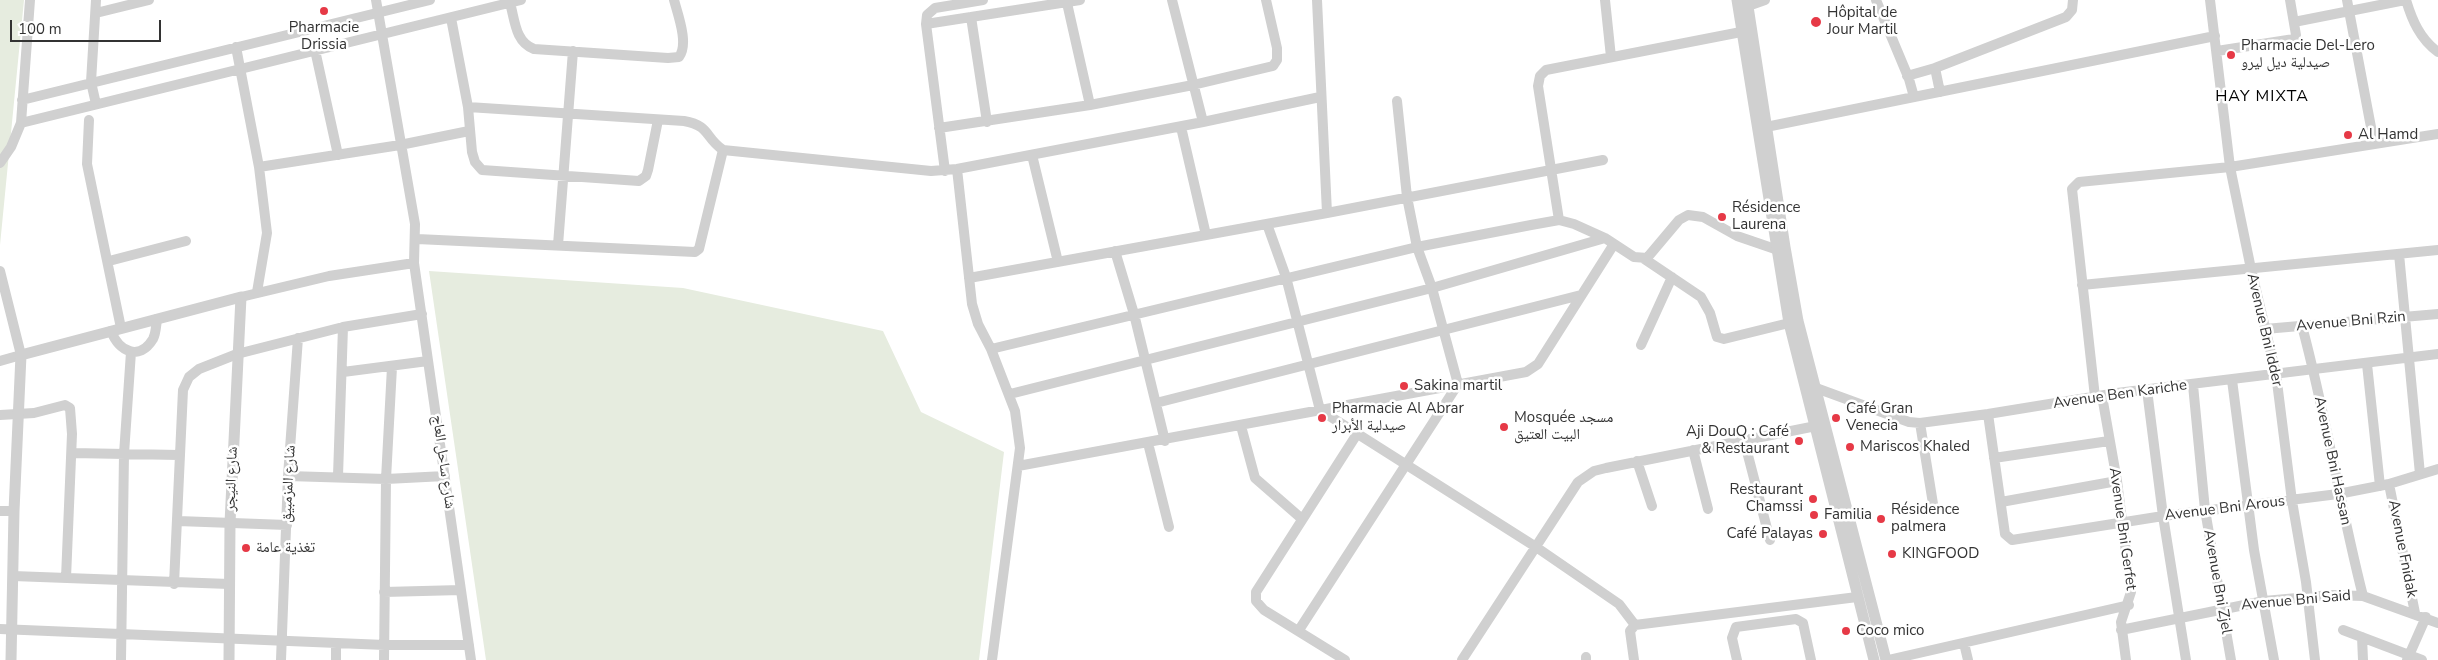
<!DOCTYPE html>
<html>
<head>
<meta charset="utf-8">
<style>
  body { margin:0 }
  #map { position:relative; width:2438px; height:660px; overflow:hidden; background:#fff; font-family:"Nunito Sans",sans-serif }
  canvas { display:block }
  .scale { position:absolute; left:10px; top:20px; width:151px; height:22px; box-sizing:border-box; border:2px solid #333; border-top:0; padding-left:6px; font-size:15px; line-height:18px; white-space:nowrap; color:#333; -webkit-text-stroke:4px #fff; paint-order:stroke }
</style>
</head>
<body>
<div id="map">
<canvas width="2438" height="660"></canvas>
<div class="scale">100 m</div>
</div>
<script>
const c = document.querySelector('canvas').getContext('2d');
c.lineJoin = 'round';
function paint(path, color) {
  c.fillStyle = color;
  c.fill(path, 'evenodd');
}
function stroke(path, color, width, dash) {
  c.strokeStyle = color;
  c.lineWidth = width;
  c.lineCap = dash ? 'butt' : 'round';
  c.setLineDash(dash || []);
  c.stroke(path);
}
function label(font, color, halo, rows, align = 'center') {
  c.font = font + ' "Nunito Sans","Noto Naskh Arabic",sans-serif';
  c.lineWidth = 5;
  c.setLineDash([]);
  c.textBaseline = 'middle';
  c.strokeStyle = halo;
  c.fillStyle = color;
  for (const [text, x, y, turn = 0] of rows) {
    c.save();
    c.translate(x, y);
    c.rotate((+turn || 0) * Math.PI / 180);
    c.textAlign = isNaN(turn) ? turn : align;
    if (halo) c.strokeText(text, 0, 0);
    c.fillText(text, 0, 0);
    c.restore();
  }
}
paint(new Path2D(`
  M0 0H24L0 245Z
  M429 271 683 288 883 331 921 412 1004 452 979 660H486Z`), '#e6ecdf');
stroke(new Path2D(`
  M376 0 415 224 414 263 471 660
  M1172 0 1203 122
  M1317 0 1327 213
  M1605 0 1611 57
  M1876 0 1909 79 1914 97
  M2210 0 2230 167 2251 269 2276 374 2292 501 2306 582 2315 660
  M2347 0 2374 143
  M2406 0C2412 20 2420 39 2438 52
  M510 3C515 20 515 42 534 49L668 58 679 57C689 44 678 15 674 0
  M1067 3 1090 105
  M1748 6 1765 0
  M96 13 149 0
  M971 17 987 122
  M451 18 468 107 472 152 475 162 482 170 639 181 646 176 648 170 658 120
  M2294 22 2405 0
  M926 24 1080 0
  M236 47 259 167 267 233 257 292
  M315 50 338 155
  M2217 51 2294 39 2296 35 2290 0
  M1935 68 1940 92
  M1907 76 1935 68 2066 17 2072 10 2073 0
  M22 100 430 0
  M96 104 91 82 96 0
  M468 107 684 121C711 126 704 137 723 150L931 171 957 169 1203 122 1320 97
  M89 120 87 164 121 328
  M21 123 521 0
  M1181 127 1206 235
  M1766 127 2215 36
  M939 128 1090 105 1193 85 1273 66 1277 60V48L1266 0
  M1032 155 1058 262
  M0 163 11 147 21 123 30 0
  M259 167 400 145 469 131
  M957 169 972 304 978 324 991 349 1417 247 1531 225 1559 220 1574 224 1605 238
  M945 171 926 24 927 15 935 8 983 0
  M1559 220 1538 86 1540 76 1546 70 1741 32
  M1267 224 1286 277 1320 410 1536 547 1619 604 1635 625
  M417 239 695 252 699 249 723 150
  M558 245 573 51
  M1115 251 1134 314 1165 441
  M2399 254 2420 474
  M1643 258 1701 297 1710 313 1717 337 1724 339 1789 323
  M109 261 186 241
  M0 271 21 355 0 361
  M969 278 1327 213 1603 160
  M2082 285 2438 250
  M241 297 329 276 414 263
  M2302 326C2326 415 2340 506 2363 596
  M2265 329 2438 314
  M111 331C119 351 139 362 153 339 156 333 156 326 157 319
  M1641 345 1672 277
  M991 349 1015 411 1020 448 992 660
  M2367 364 2380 486
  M343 372 428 361
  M2232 380 2254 550 2274 660
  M2193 385 2205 510 2231 660
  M1810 389 1816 388 1909 422 1920 423 1988 414 2117 393 2438 354
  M2147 390 2163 516 2186 660
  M1010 394 1432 288 1605 238 1634 257 1647 258 1679 220 1688 215 1703 217 1737 236 1775 249
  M2102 396 2117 481 2131 592 2121 622 2126 660
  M2095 397 2072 189 2079 182 2230 167 2438 134
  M1156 403 1581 295
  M1988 414 2005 534 2012 540 2163 516 2338 494 2389 484 2438 469
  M0 415 34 413 65 405 70 408 72 434 66 578
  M1920 423 1934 510
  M1241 426 1255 478 1302 519
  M1744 440 1770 540
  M1148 443 1169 527
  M1693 450 1708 509
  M72 453 179 455
  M1994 458 2109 441
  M1637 461 1652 506
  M1018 466 1526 372 1538 364 1614 244
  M288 476 386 479 445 476
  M338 476 343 327
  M2389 484 2415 613
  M2001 502 2117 481
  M0 511H14
  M178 521 287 525
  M13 576 229 584
  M174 584 183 390 189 377 199 369 237 354 343 327 422 314
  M384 592 461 590
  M0 629 385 645H469
  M1299 630 1458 384 1432 288 1417 247 1407 197 1397 101
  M2121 630 2264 601 2331 595 2363 596 2438 623
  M2343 630 2422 660
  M2362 637 2363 660
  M1964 643 1968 660
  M1586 657V660
  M121 660 124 454 131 352
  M281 660 288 476 298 338
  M336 660V643
  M384 660 386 479 392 367
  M1345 660 1264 610 1256 601V592L1357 434
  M1462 660 1578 482 1594 471 1606 468 1816 426
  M1634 660 1630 631 1635 625 1857 597
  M1737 660 1732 638 1736 627 1796 619 1803 623 1811 660
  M1888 660 2129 605
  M2407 660 2426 617`), '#d0d0d0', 10);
stroke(new Path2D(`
  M1737 0 1789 323 1874 660
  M1747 0 1785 247 1798 321 1886 660
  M11 660 14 511 21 355 241 297 230 523 229 660`), '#d0d0d0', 11);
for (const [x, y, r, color] of [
  [324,11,5,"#e63946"],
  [1816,22,6,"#e63946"],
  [2231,55,5,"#e63946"],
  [2348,135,5,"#e63946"],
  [1722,217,5,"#e63946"],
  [1404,386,5,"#e63946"],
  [1322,418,5,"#e63946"],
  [1836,418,5,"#e63946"],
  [1504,427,5,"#e63946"],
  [1799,441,5,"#e63946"],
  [1850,447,5,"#e63946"],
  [1813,499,5,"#e63946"],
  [1814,515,5,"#e63946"],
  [1881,519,5,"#e63946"],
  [1823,534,5,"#e63946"],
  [246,548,5,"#e63946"],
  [1892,554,5,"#e63946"],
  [1846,631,5,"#e63946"]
]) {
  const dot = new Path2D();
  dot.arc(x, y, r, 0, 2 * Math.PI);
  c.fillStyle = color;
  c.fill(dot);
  stroke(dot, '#fff', 2);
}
label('15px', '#333', '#fff', [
  ["Hôpital de",1827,13],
  ["Jour Martil",1827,30],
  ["Pharmacie",324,28,"center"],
  ["Drissia",324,45,"center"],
  ["Pharmacie Del-Lero",2241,46],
  ["صيدلية ديل ليرو",2241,63],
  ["Al Hamd",2358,135],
  ["Résidence",1732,208],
  ["Laurena",1732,225],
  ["Sakina martil",1414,386],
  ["Pharmacie Al Abrar",1332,409],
  ["صيدلية الأبرار",1332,426],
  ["Café Gran",1846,409],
  ["Venecia",1846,426],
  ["Mosquée مسجد",1514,418],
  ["البيت العتيق",1514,435],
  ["Aji DouQ : Café",1789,432,"right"],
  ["& Restaurant",1789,449,"right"],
  ["Mariscos Khaled",1860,447],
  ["Restaurant",1803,490,"right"],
  ["Chamssi",1803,507,"right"],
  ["Résidence",1891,510],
  ["palmera",1891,527],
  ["Familia",1824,515],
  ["Café Palayas",1813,534,"right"],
  ["تغذية عامة",256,548],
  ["KINGFOOD",1902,554],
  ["Coco mico",1856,631]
], 'left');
label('15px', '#333', '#fff', [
  ["Avenue Bni Rzin",2351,322,-5],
  ["Avenue Bni Idder",2264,330,77],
  ["Avenue Ben Kariche",2120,395,-8],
  ["Avenue Bni Hassan",2332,461,78],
  ["شارع ساحل العاج",443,462,82],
  ["شارع النيجر",232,479,-88],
  ["شارع المزمبيق",289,484,-87],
  ["Avenue Bni Arous",2225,509,-7],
  ["Avenue Bni Gerfet",2122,529,82],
  ["Avenue Fnidak",2402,549,79],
  ["Avenue Bni Zjel",2217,582,80],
  ["Avenue Bni Said",2296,601,-5]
]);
c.letterSpacing = '1px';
label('16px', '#000', '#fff', [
  ["HAY MIXTA",2262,97]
]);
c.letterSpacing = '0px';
</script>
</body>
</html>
